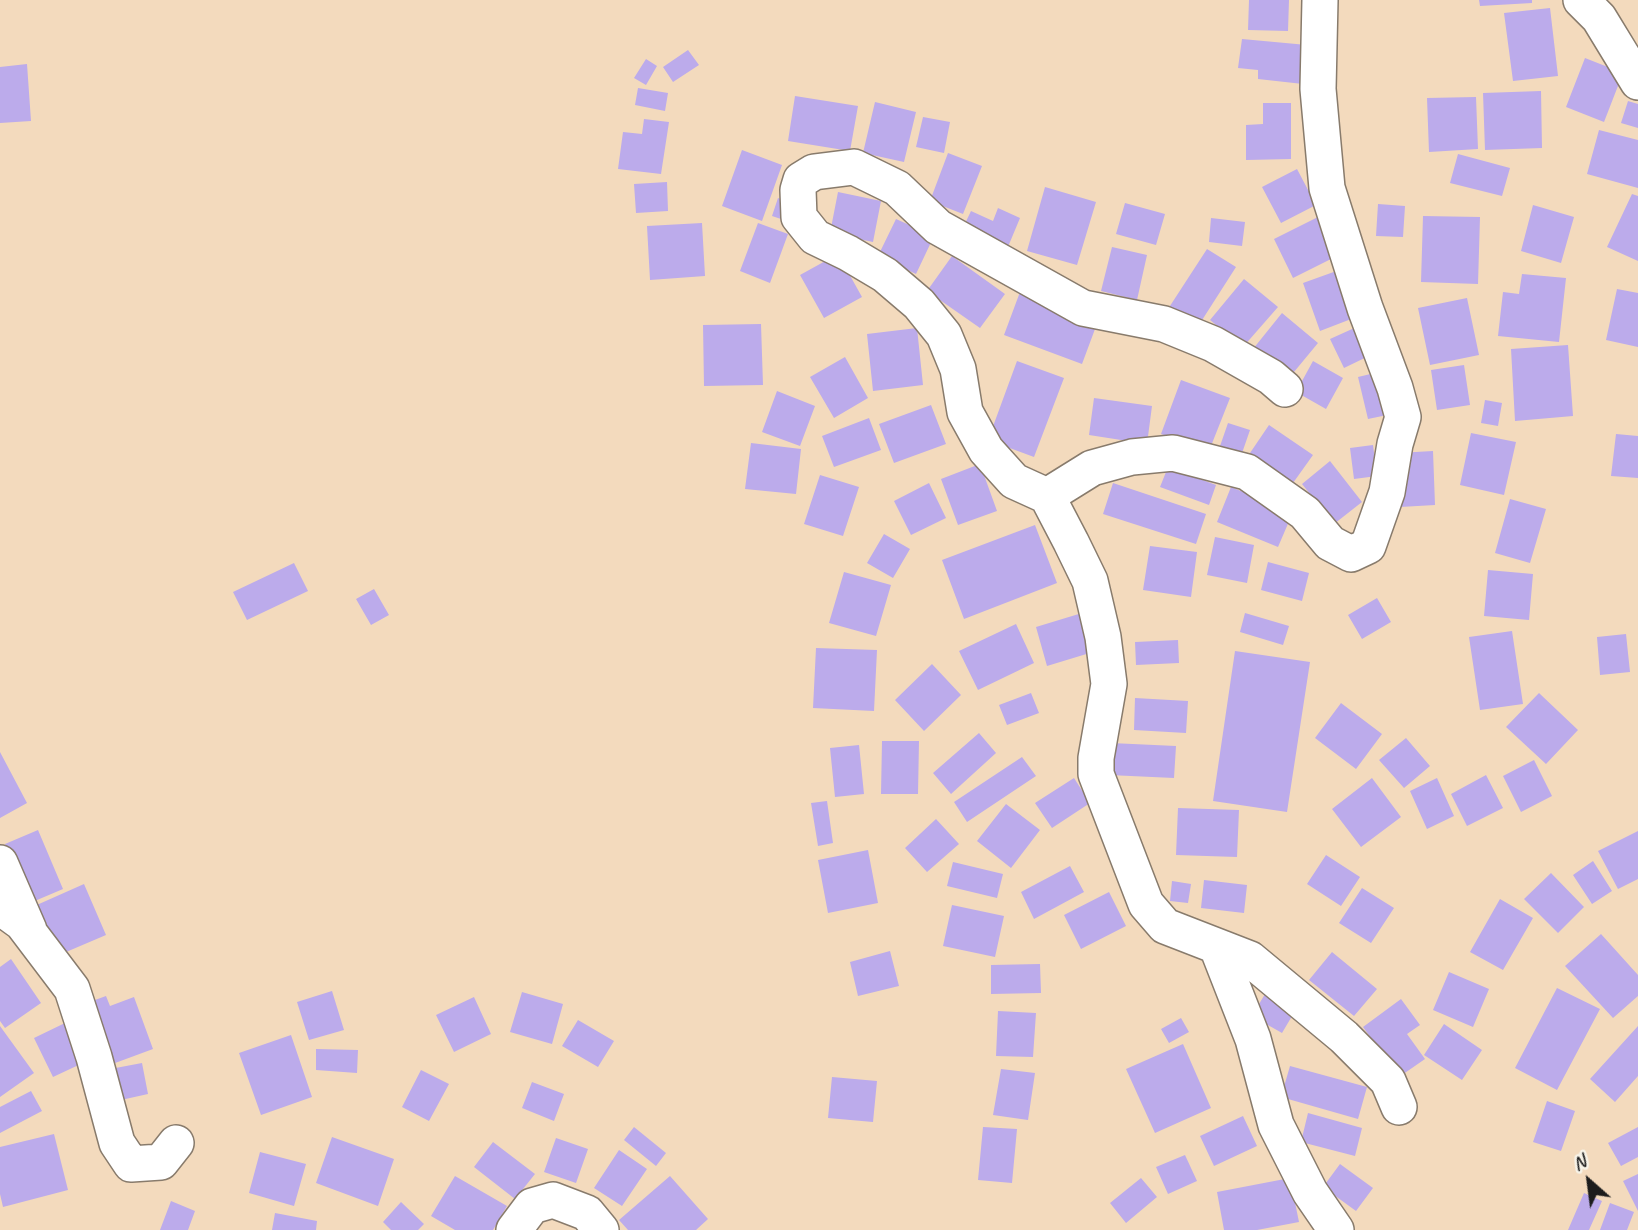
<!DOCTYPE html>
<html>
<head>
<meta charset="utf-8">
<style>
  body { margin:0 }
  #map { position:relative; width:1638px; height:1230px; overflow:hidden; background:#f3dabd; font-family:Caveat,sans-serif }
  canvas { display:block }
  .north { position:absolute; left:1554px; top:1146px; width:70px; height:70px; -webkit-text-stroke:5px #f7f3e8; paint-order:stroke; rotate:332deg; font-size:19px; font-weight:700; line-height:28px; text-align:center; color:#1c1c1c }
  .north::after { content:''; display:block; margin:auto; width:24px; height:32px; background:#1c1c1c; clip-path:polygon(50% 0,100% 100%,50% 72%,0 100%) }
</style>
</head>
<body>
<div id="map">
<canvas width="1638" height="1230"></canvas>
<div class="north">N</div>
</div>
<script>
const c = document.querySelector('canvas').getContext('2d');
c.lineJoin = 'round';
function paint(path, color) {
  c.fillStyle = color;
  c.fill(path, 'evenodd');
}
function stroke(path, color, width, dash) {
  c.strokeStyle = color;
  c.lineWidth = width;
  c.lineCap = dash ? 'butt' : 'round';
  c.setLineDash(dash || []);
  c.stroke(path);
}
paint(new Path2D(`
  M1249 0H1289L1288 31 1248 30Z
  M1479 0H1532V3L1480 6Z
  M1550 8 1558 76 1513 81 1504 13Z
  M1242 39 1307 45 1303 84 1258 79V70L1238 68Z
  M688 50 699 65 673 82 663 67Z
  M1585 58 1623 73 1604 122 1566 107Z
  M646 59 657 66 646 85 634 78Z
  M27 64 31 121 0 123V67Z
  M638 88 668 93 665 111 635 105Z
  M1541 91 1542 148 1485 150 1483 93Z
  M795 96 858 106 850 151 788 141Z
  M1476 97 1478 149 1429 152 1427 98Z
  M1628 101 1638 104V128L1621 123Z
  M875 102 916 112 904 162 863 153Z
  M1263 103H1291V159L1246 160V125L1263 124Z
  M923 117 950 122 944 153 916 147Z
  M644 119 669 122 661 174 618 169 623 132 642 134Z
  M1599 130 1638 140V188L1587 174Z
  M742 150 782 165 762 221 722 206Z
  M948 153 982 166 963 214 930 201Z
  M1458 154 1510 168 1502 196 1450 183Z
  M1297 169 1316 205 1281 223 1262 187Z
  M667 182 668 211 636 213 634 184Z
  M1045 187 1096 202 1077 265 1027 251Z
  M838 192 881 201 873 242 830 233Z
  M1632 194 1638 196V261L1607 247Z
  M778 198 796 205 790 222 772 216Z
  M1125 203 1165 214 1156 245 1116 234Z
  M1378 204 1405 206 1403 237 1376 236Z
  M1533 205 1574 217 1561 263 1521 251Z
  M998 208 1020 218 1005 254 960 234 971 211 993 221Z
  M1423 216 1480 217 1478 284 1421 282Z
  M1318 217 1337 256 1293 278 1274 239Z
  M1211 218 1245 222 1242 246 1209 242Z
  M896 219 934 236 916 274 878 256Z
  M702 223 705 276 650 280 647 226Z
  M758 223 788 234 770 283 740 271Z
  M1112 247 1147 255 1137 300 1101 291Z
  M1207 249 1236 267 1197 328 1168 309Z
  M838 254 862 297 824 318 800 275Z
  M952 256 1005 294 980 328 927 291Z
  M1342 269 1359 316 1320 331 1303 283Z
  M1522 274 1566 278 1559 342 1498 336 1503 292 1519 294Z
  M1244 279 1278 307 1243 347 1210 320Z
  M1617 289 1638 293V347L1606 340Z
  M1020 292 1098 321 1082 364 1004 335Z
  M1467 298 1479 355 1430 365 1418 308Z
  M1282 313 1318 343 1289 378 1253 349Z
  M761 324 763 385 704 386 703 325Z
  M1361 325 1375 353 1344 368 1330 339Z
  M917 328 923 385 873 391 867 334Z
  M1568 345 1573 416 1515 421 1511 349Z
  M845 357 868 398 834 418 810 377Z
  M1017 361 1064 378 1034 457 988 440Z
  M1313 361 1343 378 1326 409 1296 392Z
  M1464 365 1470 405 1437 410 1431 370Z
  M1383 371 1392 414 1368 419 1358 377Z
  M1181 380 1230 398 1209 451 1161 434Z
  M777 391 815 406 800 446 762 432Z
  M1094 398 1152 406 1147 444 1089 435Z
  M1485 400 1502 403 1498 426 1481 423Z
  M931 405 946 444 894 463 879 424Z
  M869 418 881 450 834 467 822 436Z
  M1228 423 1250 430 1241 456 1219 449Z
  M1269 425 1313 455 1293 483 1250 453Z
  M1471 433 1516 442 1504 495 1460 485Z
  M1616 434 1638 436V478L1611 476Z
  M751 443 801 449 796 494 745 489Z
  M1373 445 1377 476 1354 479 1350 448Z
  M1433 451 1435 505 1400 507 1398 453Z
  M1330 461 1362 502 1334 524 1302 484Z
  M980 464 997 511 958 525 941 479Z
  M1168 467 1216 485 1209 505 1160 487Z
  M820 475 859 487 843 536 804 524Z
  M929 483 946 518 911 535 894 501Z
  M1113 483 1206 514 1196 544 1103 514Z
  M1231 487 1293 512 1278 547 1217 522Z
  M1510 499 1546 509 1530 563 1495 553Z
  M1035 525 1057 583 964 619 942 560Z
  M884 534 910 549 893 578 867 563Z
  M1215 537 1254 545 1247 583 1207 575Z
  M1150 546 1197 552 1191 597 1143 590Z
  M1268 562 1309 573 1302 601 1261 590Z
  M294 563 308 591 247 620 233 592Z
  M1488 570 1533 574 1529 620 1484 616Z
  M844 572 891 585 876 636 829 623Z
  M374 589 389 615 371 625 356 599Z
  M1377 598 1391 622 1362 639 1348 615Z
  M1082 613 1093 652 1047 666 1036 627Z
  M1245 613 1289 626 1283 645 1240 632Z
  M1016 624 1034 663 978 690 959 651Z
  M1512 631 1523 704 1480 710 1469 637Z
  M1626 634 1630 672 1600 675 1597 637Z
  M1178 640 1179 663 1136 665 1135 642Z
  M816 648 877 650 874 711 813 708Z
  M1235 651 1310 662 1287 812 1213 801Z
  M932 664 961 695 924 731 895 700Z
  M1031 693 1039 713 1007 725 999 705Z
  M1539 693 1578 730 1546 764 1506 727Z
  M1135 698 1188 701 1186 733 1134 730Z
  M1341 703 1382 734 1356 769 1315 738Z
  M979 733 996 753 951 794 933 773Z
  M1406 738 1430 766 1404 788 1379 760Z
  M882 741H919L918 794H881Z
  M1111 743 1176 746 1174 778 1109 775Z
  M859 745 864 794 835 797 830 748Z
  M0 752 27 803 0 818Z
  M1022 757 1036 776 967 822 954 802Z
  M1534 760 1552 796 1521 812 1503 776Z
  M1486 775 1503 808 1467 826 1451 794Z
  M1074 778 1090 803 1052 828 1035 803Z
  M1372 778 1401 817 1361 847 1332 809Z
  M1437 778 1454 816 1427 829 1410 791Z
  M827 801 833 843 818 846 811 803Z
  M1006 804 1040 830 1011 868 977 841Z
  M1178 808 1239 810 1237 857 1176 855Z
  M936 819 959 844 927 872 905 848Z
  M38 830 63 889 30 903 5 844Z
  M1638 831V879L1618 889 1598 851Z
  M868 850 878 903 828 913 818 860Z
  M1326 855 1360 877 1341 906 1307 884Z
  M1593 861 1612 891 1592 904 1573 875Z
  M953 862 1003 874 997 898 947 886Z
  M1070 866 1084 892 1034 919 1021 892Z
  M1551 873 1584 907 1558 933 1524 899Z
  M1204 880 1247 885 1244 913 1201 908Z
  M1172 881 1191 884 1188 903 1170 901Z
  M84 884 106 935 52 958 30 908Z
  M1362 888 1394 908 1371 943 1339 923Z
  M1109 892 1126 926 1081 949 1064 915Z
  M1500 899 1533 918 1503 970 1470 952Z
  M952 905 1004 916 995 957 943 946Z
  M1601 934 1638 975V996L1613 1018 1565 966Z
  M890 951 899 986 858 996 850 962Z
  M1332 952 1377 989 1354 1016 1309 980Z
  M11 959 41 1003 5 1028 0 1021V967Z
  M1040 964 1041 993 991 994V965Z
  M1449 972 1489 989 1473 1027 1433 1010Z
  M1557 988 1600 1009 1557 1090 1515 1068Z
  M332 991 344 1030 309 1040 297 1002Z
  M522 992 563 1004 552 1044 510 1032Z
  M1265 994 1295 1011 1282 1033 1252 1016Z
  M106 996 110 1006 134 997 153 1049 107 1066 84 1004Z
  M474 997 491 1034 454 1052 436 1015Z
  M1401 999 1420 1025 1407 1034 1425 1059 1399 1077 1363 1027Z
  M998 1011 1036 1013 1033 1057 996 1056Z
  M1181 1018 1189 1032 1169 1043 1161 1029Z
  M578 1020 614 1041 598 1067 562 1046Z
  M65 1023 85 1062 53 1077 34 1038Z
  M1444 1024 1482 1050 1462 1080 1424 1055Z
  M0 1026 34 1073 0 1097Z
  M1638 1026V1076L1615 1102 1590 1079Z
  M291 1035 312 1097 261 1115 239 1053Z
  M1183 1044 1211 1108 1155 1133 1126 1069Z
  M316 1049 358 1050 357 1073 316 1070Z
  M142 1063 148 1094 112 1102 105 1070Z
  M1290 1066 1367 1087 1358 1119 1281 1097Z
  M1001 1069 1035 1073 1028 1120 993 1115Z
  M421 1070 449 1084 429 1121 402 1107Z
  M832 1077 877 1081 873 1122 828 1118Z
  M532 1082 564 1094 554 1121 522 1108Z
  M31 1091 42 1111 0 1133V1107Z
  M1547 1101 1575 1111 1561 1151 1533 1142Z
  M1308 1113 1362 1128 1355 1156 1301 1142Z
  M1243 1116 1257 1146 1214 1166 1200 1136Z
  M634 1127 666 1153 656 1166 624 1140Z
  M983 1127 1017 1129 1012 1183 978 1180Z
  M1638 1127V1157L1621 1166 1608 1143Z
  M54 1134 68 1190 3 1207 0 1194V1147Z
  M332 1137 394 1159 378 1206 316 1183Z
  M556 1138 588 1149 576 1183 544 1172Z
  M493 1142 535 1174 515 1199 474 1167Z
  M619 1150 647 1169 622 1206 594 1188Z
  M260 1152 306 1164 294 1206 249 1193Z
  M1185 1155 1197 1181 1168 1194 1156 1167Z
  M1340 1164 1373 1188 1356 1211 1323 1187Z
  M1638 1174V1211L1623 1181Z
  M455 1176 507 1206 493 1230H455L431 1216Z
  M670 1176 708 1219 696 1230H628L619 1220Z
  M1141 1178 1157 1197 1126 1223 1110 1203Z
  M1290 1178 1299 1222 1257 1230H1224L1217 1192Z
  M1584 1193 1602 1201 1589 1230H1568Z
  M171 1201 195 1211 188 1230H160Z
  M401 1202 424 1224 418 1230H391L383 1222Z
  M1610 1203 1634 1212 1627 1230H1600Z
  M275 1213 317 1221 316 1230H272Z`), '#bcabeb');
const minor = new Path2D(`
  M1581 0 1599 18 1638 82
  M1285 389 1271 377 1213 344 1164 324 1083 308 938 227 897 188 854 167 814 172 801 180 798 190 799 217 815 237 848 253 885 275 919 304 944 335 958 369 965 412 986 450 1014 481 1047 496 1071 542 1090 581 1103 637 1109 684 1096 758V774L1146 904 1165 926 1250 959 1344 1037 1388 1081 1399 1107
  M1047 496 1092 468 1132 457 1173 453 1247 472 1305 513 1330 543 1351 554 1368 546 1387 492 1395 444 1403 417 1395 388 1365 308 1327 188 1318 89 1320 0
  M0 863 29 930
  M0 907 22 923 72 989 94 1057 117 1143 131 1164 161 1162 176 1143
  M1217 947 1253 1039 1276 1125 1310 1192 1336 1230
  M514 1230 532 1206 553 1200 587 1213 601 1230`);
stroke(minor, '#887b6c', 38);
stroke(minor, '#fff', 35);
</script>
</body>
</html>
